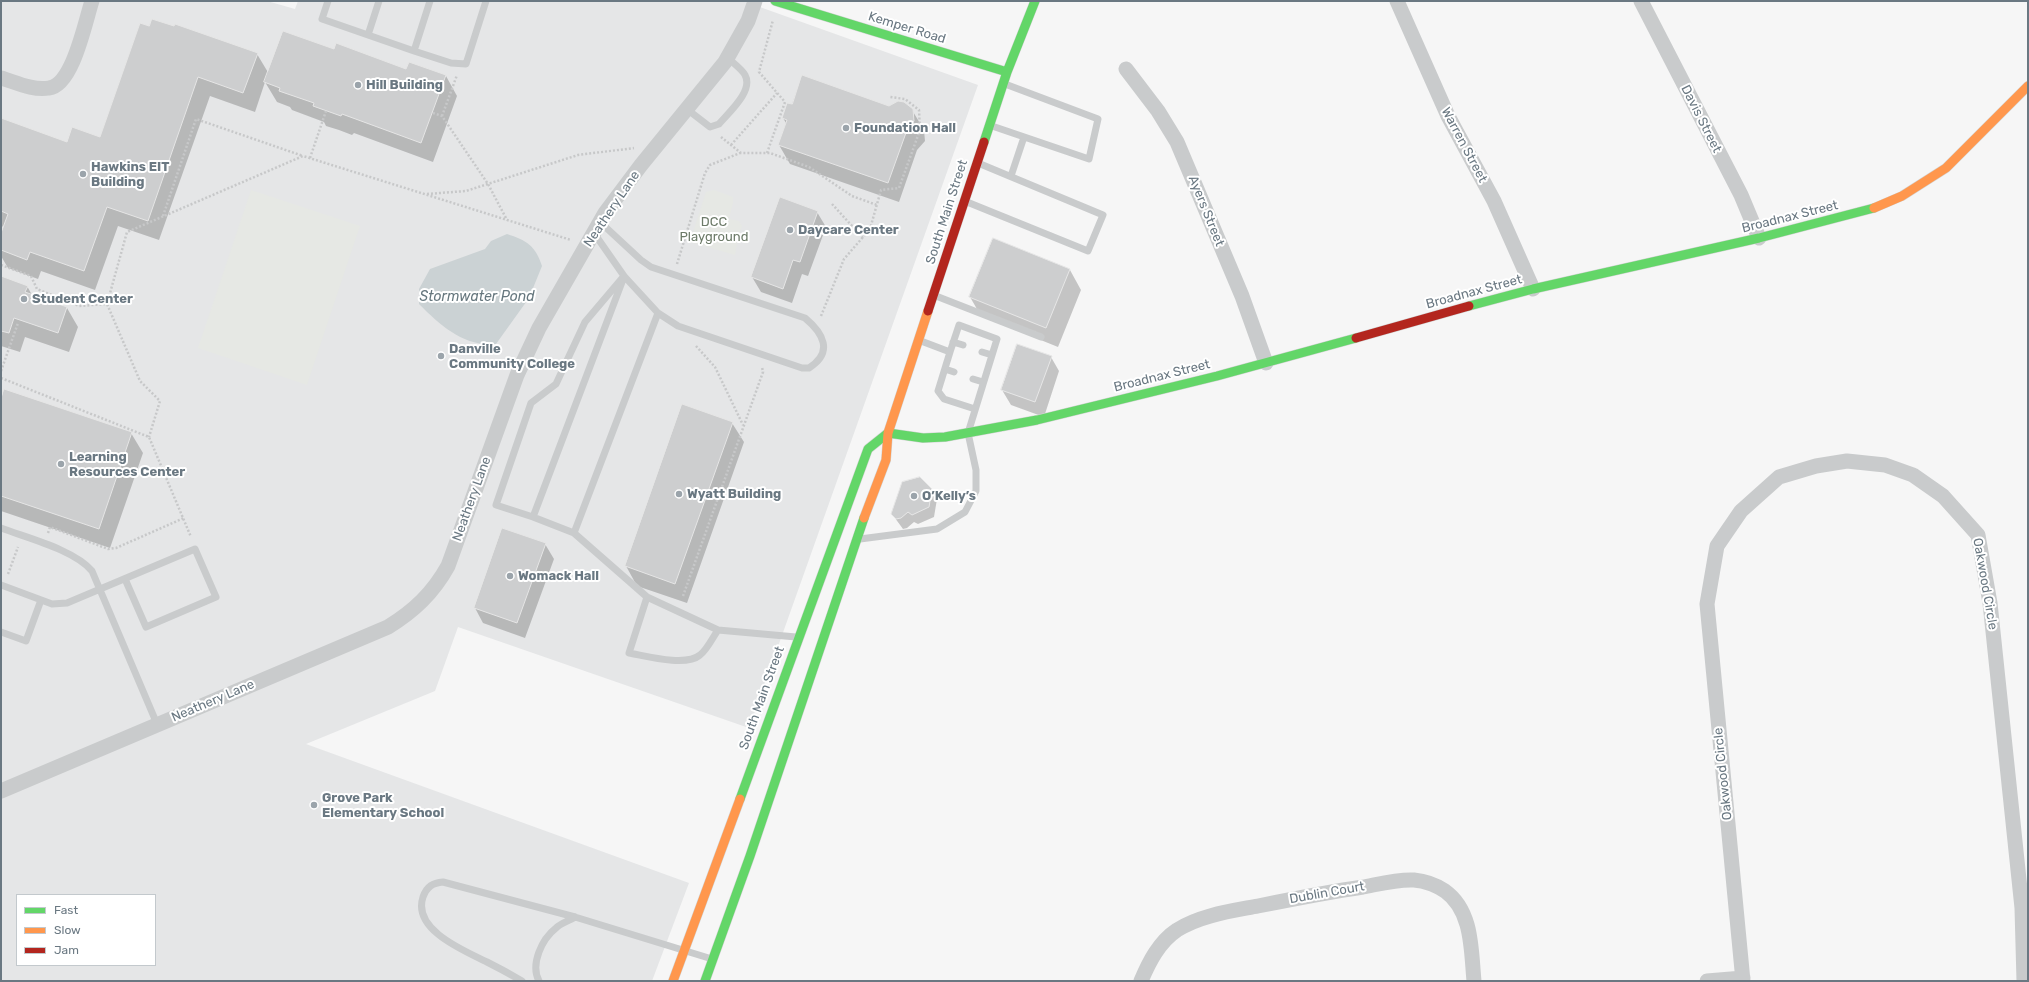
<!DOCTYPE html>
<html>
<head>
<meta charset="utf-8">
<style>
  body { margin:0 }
  #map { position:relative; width:2029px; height:982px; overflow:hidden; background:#f6f6f6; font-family:Rubik,sans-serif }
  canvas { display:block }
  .frame { position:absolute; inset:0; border:2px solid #6a7882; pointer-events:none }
  .legend { position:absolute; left:16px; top:894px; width:140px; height:72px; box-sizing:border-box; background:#fff; border:1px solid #c3c9cd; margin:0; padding:5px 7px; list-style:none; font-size:12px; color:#6a7882 }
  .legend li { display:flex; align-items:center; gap:8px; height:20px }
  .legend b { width:20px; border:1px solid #c3c9cd }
</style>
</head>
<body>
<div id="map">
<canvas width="2029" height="982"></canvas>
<div class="frame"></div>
<ul class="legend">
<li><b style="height:5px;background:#63d668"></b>Fast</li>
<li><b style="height:5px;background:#ff974d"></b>Slow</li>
<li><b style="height:5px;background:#b3261e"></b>Jam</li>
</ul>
</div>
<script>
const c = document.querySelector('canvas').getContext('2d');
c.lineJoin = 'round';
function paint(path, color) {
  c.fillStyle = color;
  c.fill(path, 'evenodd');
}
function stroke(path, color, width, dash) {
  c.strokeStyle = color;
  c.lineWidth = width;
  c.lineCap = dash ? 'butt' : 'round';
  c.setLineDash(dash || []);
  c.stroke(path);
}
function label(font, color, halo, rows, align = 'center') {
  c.font = font + ' Rubik,sans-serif';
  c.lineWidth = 4;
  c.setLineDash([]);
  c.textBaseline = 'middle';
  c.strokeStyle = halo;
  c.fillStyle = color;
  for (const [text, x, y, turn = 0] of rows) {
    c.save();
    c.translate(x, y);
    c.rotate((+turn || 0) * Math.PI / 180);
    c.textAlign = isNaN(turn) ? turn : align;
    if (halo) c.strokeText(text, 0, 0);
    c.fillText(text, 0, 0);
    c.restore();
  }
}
paint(new Path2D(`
  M1 1H267L295 9 298 1H743L978 85 749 728 458 627 435 691 306 744 689 883 652 981H1ZM17 895H155V965H17Z`), '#e5e6e7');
paint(new Path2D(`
  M251 190 360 226 307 385 198 348Z
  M714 190 733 197V203L729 219 739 221 742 226 738 238 735 255 690 242 706 192Z`), '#e6e8e4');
paint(new Path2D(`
  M507 234C526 240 536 246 542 266L529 298 496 344C464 347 441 326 419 304V289L430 269 485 249 491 241Z`), '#cbd2d4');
paint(new Path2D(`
  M140 24 257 54 269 74 334 51 407 70 409 63 446 76 457 96 433 162 354 133 352 135 339 130 326 126 324 122 292 110 290 107 277 102 265 82 255 112 210 96 159 240 118 226 95 290 41 271 38 279 8 268 1 256V237L4 227 1 226V119L67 143 100 138Z
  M889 107 912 110 924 130 925 141 917 150 899 202 790 164 779 145 786 123 783 118Z
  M817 212 826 227 808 276 802 274 792 303 761 292 752 277Z
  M993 239 1070 270 1081 290 1058 347 981 316 970 297Z
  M1 277 27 286 32 295 67 308 78 327 69 352 25 337 20 352 1 346Z
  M1051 357 1059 371 1044 417 1011 405 1002 390Z
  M1 402 131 433 143 453 110 548 1 511Z
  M732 423 744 442 687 603 637 586 626 566Z
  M931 489 937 499 934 517 918 524 914 522 907 528 903 529 892 514Z
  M545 544 554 559 525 638 483 623 475 608Z`), '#0003');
const building = new Path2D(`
  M152 19 174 26 175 24 258 53 243 93 198 77 148 221 107 207 84 271 30 252 27 260 1 250V233L8 214 1 211V118L67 142 72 127 100 137 140 23 149 26Z
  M283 31 334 49 336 43 406 69 409 62 446 75 421 143 342 114 341 116 313 106 314 103 279 91 280 88 264 82Z
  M802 75 889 106 898 101 904 102 913 109 914 121 907 130 888 183 778 145 787 120 782 118 787 103 792 104Z
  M780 197 818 211 800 262 793 260 783 289 751 277Z
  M993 238 1070 269 1046 328 969 297Z
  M1 276 28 286 25 292 67 307 58 333 14 318 9 333 1 331Z
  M1017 344 1052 356 1035 402 1001 390Z
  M4 389 132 432 99 529 1 496V399Z
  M682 404 733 422 675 584 625 566Z
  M920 477 932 489 929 507 912 515 908 512 901 518 896 519 891 514 902 482Z
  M502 528 546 543 517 623 474 608Z`);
paint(building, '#cdcecf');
stroke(building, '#e6e6e6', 1);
const fast = new Path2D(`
  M775 1 1007 72
  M984 142 1007 72 1035 1
  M1469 306 1533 289 1759 238 1874 208
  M888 433 923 438 945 437 1037 420 1217 376 1356 338
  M740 799 868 449 888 433
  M705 981 750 856 864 518`);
const slow = new Path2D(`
  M1874 208 1902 196 1946 168 2028 86
  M864 518 886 460 888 433 928 311
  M673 981 740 799`);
const jam = new Path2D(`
  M928 311 984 142
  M1356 338 1469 306`);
stroke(fast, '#d2d3d3', 10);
stroke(slow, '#d2d3d3', 10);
stroke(jam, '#d2d3d3', 10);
stroke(new Path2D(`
  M433 113 442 116 488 184 507 220
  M442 116 457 75
  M721 137 741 153H770L809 167 852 196 877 205
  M731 145 777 93
  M767 153 785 102 759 72 773 20
  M310 158 326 111
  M427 194 466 191 578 155 634 148
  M832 204 863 238
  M163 216 196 119 303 156
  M677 264 705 173 710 165 740 153
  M1 265 31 276 37 289 79 306 107 304 140 381 160 401 149 437
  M107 304 127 232 303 156 571 240
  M821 316 844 259 870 229 881 190 899 188 920 130 919 110 905 99 890 97
  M696 346 715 367 743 425
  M1 371 18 323
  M1 378 149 437 191 537
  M48 533 50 527 108 549 116 548 184 518
  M8 574 18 547
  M683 596 763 372 762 367`), '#c7c8c9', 2.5, [2, 2]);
stroke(new Path2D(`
  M328 1 322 19 414 51
  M430 1 414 51 451 63 466 64 486 1
  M368 35 379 1
  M688 110 710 127 719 124C728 113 754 91 745 75 742 69 733 63 728 58
  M992 126 1089 159 1098 119 1005 84
  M1011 176 1024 137
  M967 202 1088 251 1103 215 978 163
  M594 233 624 276 658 313 678 326 802 368H809C834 352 823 333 805 318L651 267 641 260 600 222
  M936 296 1041 337
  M953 342 963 345
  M950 352 938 391 944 399 975 409
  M982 352 992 355
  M945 369 954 372
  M973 379 983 382
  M533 517 496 505 531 403 556 384 585 322 624 276
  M1 528C27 538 75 550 92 571L157 724
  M574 533 533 517 622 282
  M860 539 937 529 965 512 976 491V470L968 433 997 339 959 325 950 352 921 341
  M1 585 52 604 67 603 195 549 216 597 146 627 125 579
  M647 597 574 533 658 313
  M718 630C713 637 707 650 700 655 686 667 646 656 629 653L647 597 718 630 796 637
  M1 632 26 641 41 600
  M522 981C510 974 499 968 487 962 465 951 412 930 423 897 427 886 433 883 443 882L575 917 712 959
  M539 981C530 964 542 939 556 928 561 923 569 921 575 917`), '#c9cbcc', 7);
stroke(new Path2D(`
  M1397 1 1448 116 1494 201 1533 289
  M1641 1 1741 195 1759 238
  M1126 69 1158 111 1177 142 1242 296 1266 363
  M1 78C15 82 33 91 49 88 73 85 85 22 92 1
  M1 791 388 627C414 611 433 593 448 566L517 375 539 328 605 213 641 165 725 62 748 21 755 1
  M1141 981C1149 962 1159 942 1177 930 1201 915 1232 911 1258 906 1293 899 1328 892 1363 887 1379 884 1398 879 1414 880 1425 881 1436 885 1445 891 1473 911 1471 951 1474 981
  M1707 981 1743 978
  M1743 981 1707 604 1717 546 1741 511 1779 477 1816 466 1847 461 1885 465 1913 475 1943 496 1978 535 1990 603 2022 908 2024 981`), '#c9cbcc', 15);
stroke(fast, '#63d668', 9);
stroke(slow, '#ff974d', 9);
stroke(jam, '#b3261e', 9);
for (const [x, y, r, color] of [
  [358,85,4,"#9ba4ab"],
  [846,128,4,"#9ba4ab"],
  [83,174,4,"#9ba4ab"],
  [790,230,4,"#9ba4ab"],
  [24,299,4,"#9ba4ab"],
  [441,356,4,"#9ba4ab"],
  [61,464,4,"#9ba4ab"],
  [679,494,4,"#9ba4ab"],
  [914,496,4,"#9ba4ab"],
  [510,576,4,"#9ba4ab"],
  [314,805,4,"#9ba4ab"]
]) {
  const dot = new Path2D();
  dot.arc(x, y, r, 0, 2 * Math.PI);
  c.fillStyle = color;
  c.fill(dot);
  stroke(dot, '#fff', 1.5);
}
label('13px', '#6a7882', '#fff', [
  ["Kemper Road",907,28,17],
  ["Davis Street",1701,119,63],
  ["Warren Street",1464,145,62],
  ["Neathery Lane",612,209,-56],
  ["Ayers Street",1206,211,68],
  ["South Main Street",947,212,-72],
  ["Broadnax Street",1790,217,-14],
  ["Broadnax Street",1474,292,-15],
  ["Broadnax Street",1162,376,-14],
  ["Neathery Lane",472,499,-70],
  ["Oakwood Circle",1985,584,80],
  ["South Main Street",762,698,-70],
  ["Neathery Lane",213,701,-23],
  ["Oakwood Circle",1723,774,-96],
  ["Dublin Court",1327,893,-10]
]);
label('bold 13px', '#6a7882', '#fff', [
  ["Hill Building",366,85],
  ["Foundation Hall",854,128],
  ["Hawkins EIT",91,167],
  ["Building",91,182],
  ["Daycare Center",798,230],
  ["Student Center",32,299],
  ["Danville",449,349],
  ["Community College",449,364],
  ["Learning",69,457],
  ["Resources Center",69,472],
  ["Wyatt Building",687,494],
  ["O’Kelly’s",922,496],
  ["Womack Hall",518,576],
  ["Grove Park",322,798],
  ["Elementary School",322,813]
], 'left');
label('13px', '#6c7a68', '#fff', [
  ["DCC",714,222],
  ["Playground",714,237]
]);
label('italic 14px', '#66777e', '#fff', [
  ["Stormwater Pond",477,297]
]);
</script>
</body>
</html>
